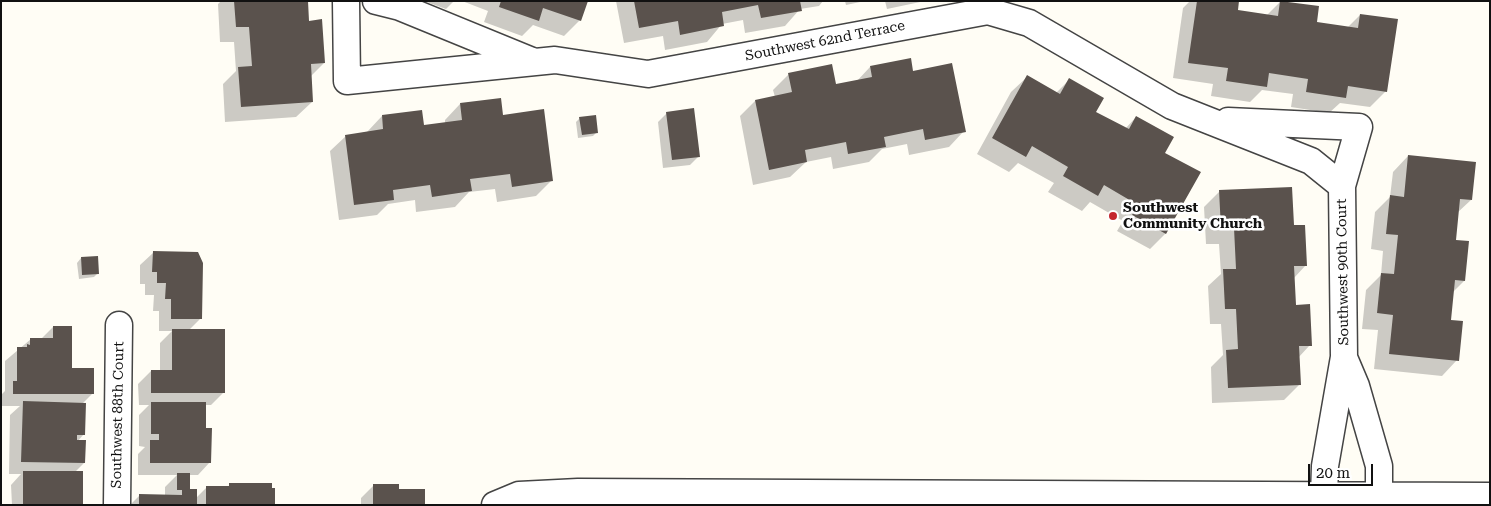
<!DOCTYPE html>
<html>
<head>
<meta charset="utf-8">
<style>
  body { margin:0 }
  #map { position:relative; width:1491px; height:506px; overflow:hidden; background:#fffdf5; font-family:"Roboto Serif",serif }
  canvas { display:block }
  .frame { position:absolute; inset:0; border:2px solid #111; pointer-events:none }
  .scale { position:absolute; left:1308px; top:464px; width:65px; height:22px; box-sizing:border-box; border:2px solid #111; border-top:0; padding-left:6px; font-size:15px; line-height:18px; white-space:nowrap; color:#111; -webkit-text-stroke:4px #fff; paint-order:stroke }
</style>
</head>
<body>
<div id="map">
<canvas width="1491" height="506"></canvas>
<div class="frame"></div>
<div class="scale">20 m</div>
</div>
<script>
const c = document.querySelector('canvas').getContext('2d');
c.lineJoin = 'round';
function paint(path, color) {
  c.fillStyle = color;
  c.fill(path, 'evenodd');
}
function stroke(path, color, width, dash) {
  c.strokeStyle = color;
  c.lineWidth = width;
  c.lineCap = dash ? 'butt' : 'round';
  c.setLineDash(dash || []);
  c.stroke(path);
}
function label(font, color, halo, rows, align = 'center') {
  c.font = font + ' "Roboto Serif",serif';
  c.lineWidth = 5;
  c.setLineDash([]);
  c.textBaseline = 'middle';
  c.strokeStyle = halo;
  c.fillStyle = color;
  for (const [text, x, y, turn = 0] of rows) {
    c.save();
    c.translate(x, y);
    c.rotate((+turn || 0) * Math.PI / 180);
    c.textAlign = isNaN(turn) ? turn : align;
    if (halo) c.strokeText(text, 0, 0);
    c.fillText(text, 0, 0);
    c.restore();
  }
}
paint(new Path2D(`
  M221 1H307L308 22 324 63 310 77 312 102 296 117 225 122 223 84 236 71 234 42H220L218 4Z
  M424 1H454L446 9Z
  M462 1H586L580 20 564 36 533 25 522 36 484 22 488 11Z
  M616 1H823L819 6 800 9 785 26 745 33 743 20 722 24 707 42 665 50 663 36 624 43Z
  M845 1H865L846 5Z
  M885 1H925L887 9Z
  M1190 1H1238L1237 11 1266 16 1280 2 1315 23 1347 28 1360 15 1386 91 1370 107 1340 103 1329 113 1291 107 1293 94 1262 90 1250 102 1211 96 1213 84 1173 78 1183 8Z
  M870 67 912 72 964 131 949 147 909 155 907 144 882 149 869 162 833 169 831 157 806 162 790 177 753 185 740 116 755 101 775 97 773 90 789 74 835 86 856 82Z
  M1027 77 1056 93 1069 80 1095 112 1125 129 1136 117 1164 153 1165 234 1150 249 1117 231 1123 221 1090 202 1082 211 1048 192 1054 183 1018 163 1009 172 977 154 1011 92Z
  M460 104 502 116 552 180 536 196 497 202 495 189 469 192 455 207 416 212 415 200 388 204 377 215 339 220 330 151 346 136 367 132 382 116 423 127 445 124V120Z
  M667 113 698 157 690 165 663 168 658 122Z
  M580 118 597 132 593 136 578 138 576 122Z
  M1408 156 1471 200 1457 213 1455 241 1464 281 1452 293 1449 322 1457 360 1442 376 1374 369 1378 330 1362 329 1366 290 1381 275 1383 251 1371 249 1375 212 1390 197 1393 172Z
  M1220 191 1293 227 1306 265 1294 278 1295 306 1310 345 1298 358 1299 385 1284 400 1212 403 1211 367 1223 355 1221 324H1210L1208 286 1221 274 1219 244H1206L1204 207Z
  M153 253 201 318 189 330 223 393 211 405H205V429L210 462 198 475H189V490L196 498 207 487H227L230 485 274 505H130L139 496H165V487L177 475H138V454L145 447 139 446V415L149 405H139L138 384 151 371H160V343L172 331H159V311H153L154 295H145V284H140V265Z
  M81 258 98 273 94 277 79 279 77 263Z
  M53 327 71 369 92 394 82 404 84 434 77 442 84 463 75 472 82 504 12 505 11 485 21 474H9L10 415 20 406H1V395L5 391V361L31 339H41Z
  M374 485 398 490 424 505H361V498Z`), '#0003');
paint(new Path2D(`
  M234 1H308L309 21 322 19 325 63 311 64 313 102 241 107 238 67 252 66 249 27H236Z
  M501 1H588L581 21 543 8 539 21 499 7Z
  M634 1H800L802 11 761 18 758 5 722 12 724 26 680 35 678 21 639 28Z
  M1197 1H1239L1238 10 1278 16 1280 1 1319 6 1317 22 1358 28 1360 14 1398 19 1387 92 1348 86 1346 98 1306 92 1308 79 1269 73 1267 87 1226 81 1228 68 1188 63Z
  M911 58 913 71 952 63 966 132 925 140 923 129 884 137 886 147 848 154 846 142 805 150 807 162 769 170 755 100 792 92 788 73 832 64 836 84 872 77 870 66Z
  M1027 75 1060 94 1069 78 1104 98 1096 112 1129 129 1136 116 1174 137 1165 153 1201 172 1166 234 1132 215 1138 205 1104 185 1098 196 1063 176 1068 167 1032 146 1026 157 992 138Z
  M501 98 503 115 544 109 553 181 512 187 510 174 470 179 472 191 432 197 430 185 393 190 394 200 354 205 345 135 383 129 382 115 422 110 424 125 462 120 460 103Z
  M694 108 700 157 672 160 666 112Z
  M596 115 598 133 582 135 579 117Z
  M1408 155 1476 162 1472 200 1460 199 1456 240 1469 241 1465 281 1455 280 1451 320 1463 321 1459 361 1389 354 1393 315 1377 313 1381 273 1394 274 1398 235 1386 234 1390 195 1404 197Z
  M1292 187 1294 225H1305L1307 266H1294L1296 305 1310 304 1312 346H1299L1301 385 1228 388 1226 350 1238 349 1236 309H1225L1223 269H1236L1234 228 1221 229 1219 190Z
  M153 251 198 252 203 263 202 319H171V299H165L166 283H157V272H152Z
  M98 256 99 274 82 275 81 257Z
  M53 326H72V368H94V394H13V381H17V347H27V344L30 345V338H53Z
  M172 329H225V393H151V370H172Z
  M23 401 86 403 85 435H77V440H86L85 463 21 462Z
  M151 402H206V428H212L211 463H150V440H159V434H151Z
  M23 471H83V504L23 505Z
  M177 473H190V489H197V505H139V494L182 495V490H177Z
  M229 483H272V488H275V505H206V486H229Z
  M373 484H399V489H425V505H373Z`), '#5a524d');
const minor = new Path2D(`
  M346 1 347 81 555 60 648 74 988 11 1029 23 1172 106 1311 161 1342 186
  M376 1 400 7 532 61
  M1228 121 1359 127 1342 186 1344 357 1325 466 1324 496
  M1345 360 1356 386 1379 466V496
  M117 505 119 325
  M495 505 519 495 578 492 1490 496`);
stroke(minor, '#444', 29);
stroke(minor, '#fff', 26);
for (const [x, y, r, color] of [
  [1113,216,5,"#c4262e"]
]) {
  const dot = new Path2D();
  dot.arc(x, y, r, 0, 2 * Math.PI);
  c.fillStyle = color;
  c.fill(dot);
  stroke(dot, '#fff', 2);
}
label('14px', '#111', '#fff', [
  ["Southwest 62nd Terrace",825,41,-11],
  ["Southwest 90th Court",1343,272,-91],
  ["Southwest 88th Court",118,415,-89]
]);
label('bold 14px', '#111', '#fff', [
  ["Southwest",1123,208],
  ["Community Church",1123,224]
], 'left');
</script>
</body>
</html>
